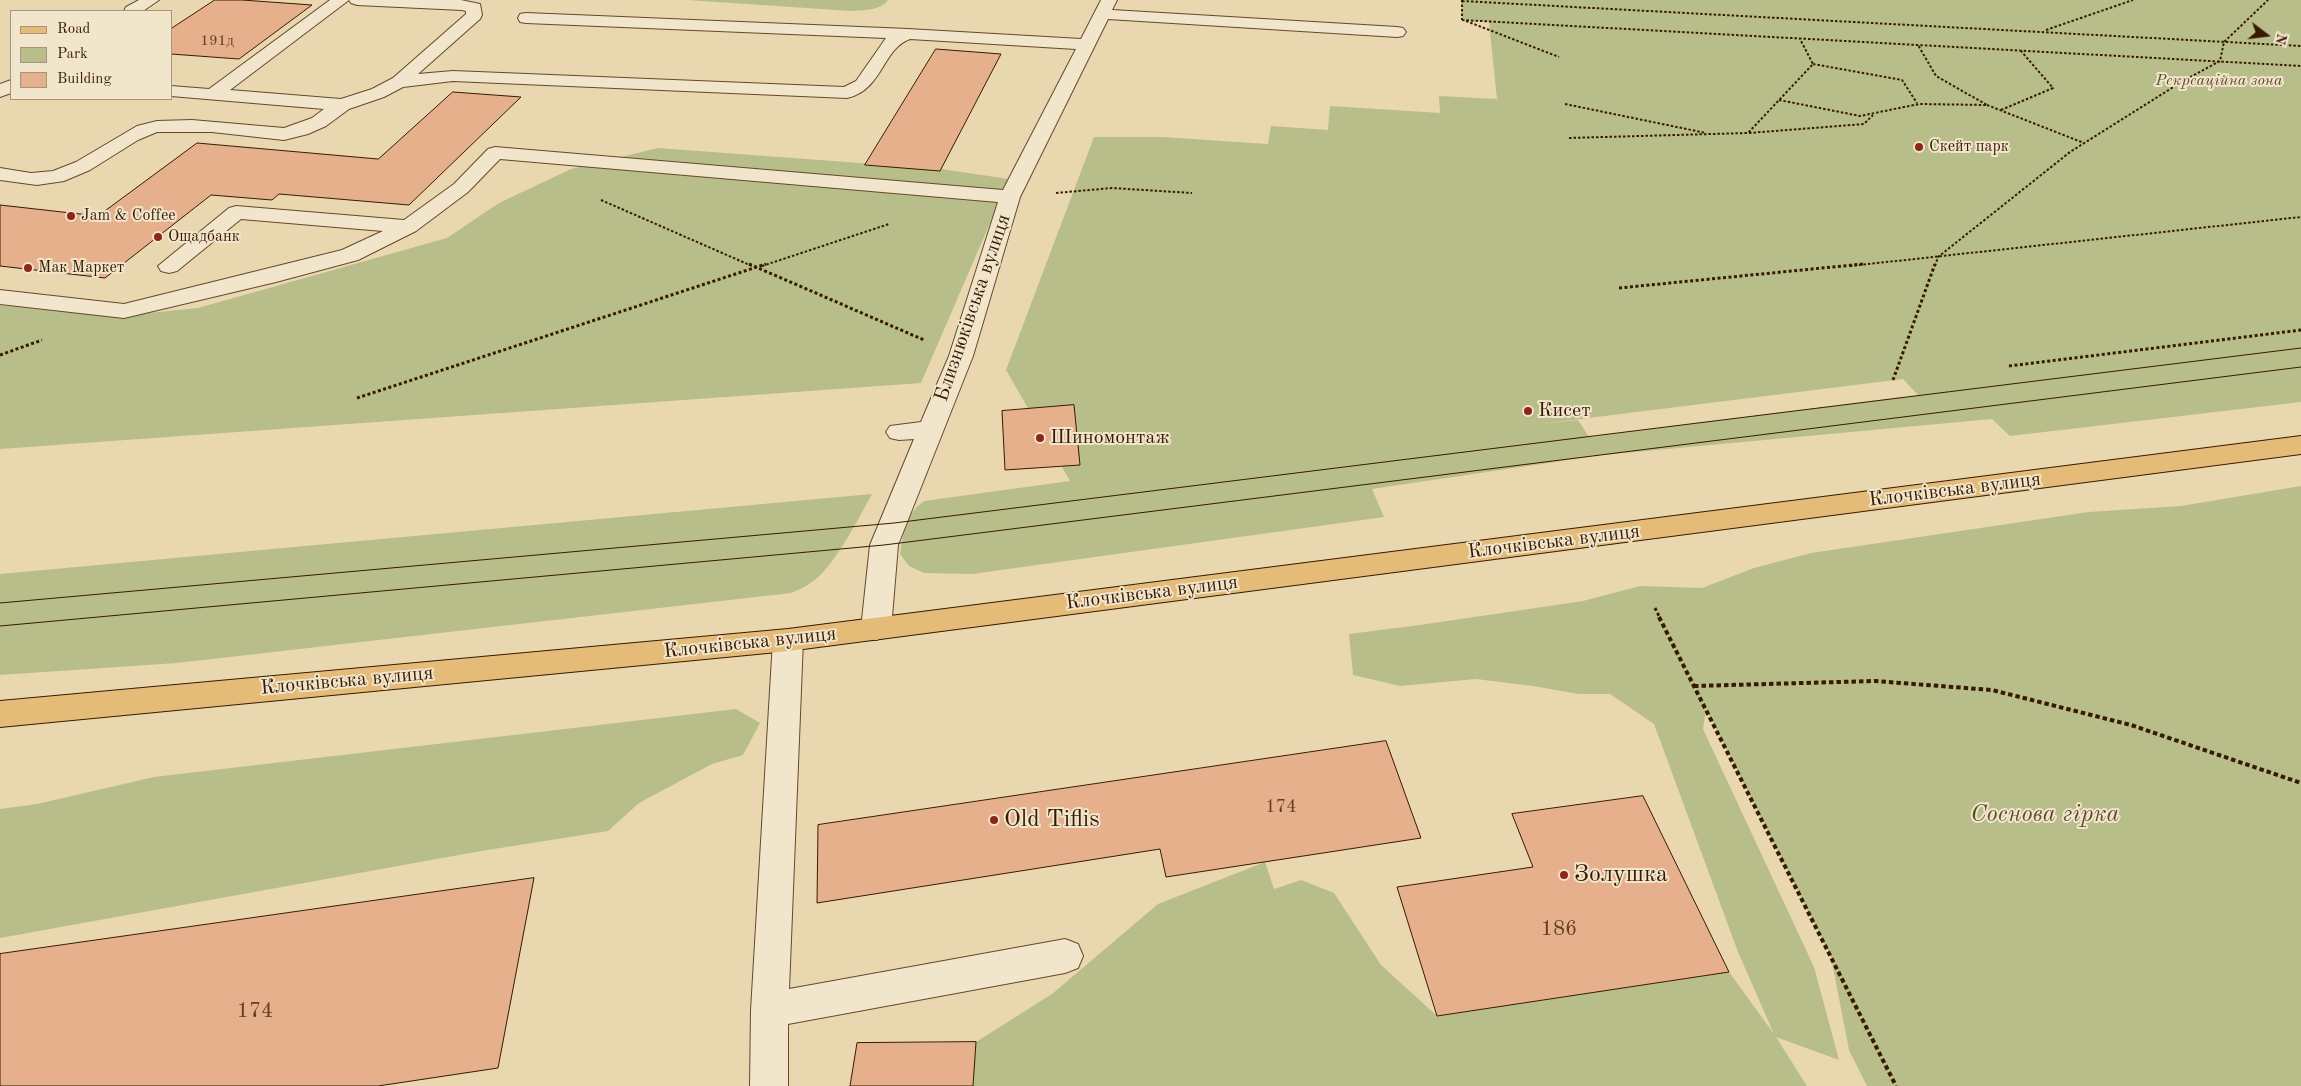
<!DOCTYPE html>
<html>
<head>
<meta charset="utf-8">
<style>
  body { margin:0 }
  #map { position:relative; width:2301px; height:1086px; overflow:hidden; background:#e9d7af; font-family:"Old Standard TT",serif }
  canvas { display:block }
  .legend { position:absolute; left:10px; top:10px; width:162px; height:90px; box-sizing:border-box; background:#f1e5cb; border:1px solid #a7947b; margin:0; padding:6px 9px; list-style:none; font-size:15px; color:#371a02 }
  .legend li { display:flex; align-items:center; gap:10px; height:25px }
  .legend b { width:25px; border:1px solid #a7947b }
  .north { position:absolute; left:2241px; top:10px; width:50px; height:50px; -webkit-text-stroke:4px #f1e5cb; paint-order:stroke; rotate:105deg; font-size:14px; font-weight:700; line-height:20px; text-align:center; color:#371a02 }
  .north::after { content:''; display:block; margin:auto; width:18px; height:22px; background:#371a02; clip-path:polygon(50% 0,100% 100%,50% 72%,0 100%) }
</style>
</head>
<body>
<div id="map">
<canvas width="2301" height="1086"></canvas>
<ul class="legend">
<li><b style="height:6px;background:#e4bc78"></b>Road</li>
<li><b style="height:14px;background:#b8be8a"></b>Park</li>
<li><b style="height:14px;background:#e6b08c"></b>Building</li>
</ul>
<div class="north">N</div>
</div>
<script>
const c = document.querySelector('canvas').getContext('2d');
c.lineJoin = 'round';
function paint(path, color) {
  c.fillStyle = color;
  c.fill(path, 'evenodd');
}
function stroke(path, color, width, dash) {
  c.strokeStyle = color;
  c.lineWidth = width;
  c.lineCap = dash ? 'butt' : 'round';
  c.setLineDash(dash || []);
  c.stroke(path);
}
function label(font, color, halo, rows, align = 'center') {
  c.font = font + ' "Old Standard TT",serif';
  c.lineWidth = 4;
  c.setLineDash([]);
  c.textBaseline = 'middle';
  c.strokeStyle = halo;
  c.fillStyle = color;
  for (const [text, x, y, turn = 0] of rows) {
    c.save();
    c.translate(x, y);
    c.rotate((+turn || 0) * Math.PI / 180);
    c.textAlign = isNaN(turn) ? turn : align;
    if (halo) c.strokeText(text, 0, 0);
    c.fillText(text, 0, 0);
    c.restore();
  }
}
paint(new Path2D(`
  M687 0H888C880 11 863 10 851 11Z
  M1462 0H2301V402L2010 436 1992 419 1602 455 1372 489 1384 517 972 574 924 573 909 566 900 554C904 531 905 515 924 501L1070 481 1006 370 1094 137H1162L1268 144 1271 126 1328 130 1330 106 1440 113 1439 96 1497 99 1489 22 1462 20ZM1903 379 1918 395 1589 437 1578 420 1540 424Z
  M658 148 941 169 1009 179 921 383 0 449V305L119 316 198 308 447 238 499 203 571 169Z
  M2301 486V1086H1867L1849 1050 1831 957 1706 709 1703 729 1814 967 1839 1060 1776 1037 1807 1086H973L976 1042 1052 994 1158 904 1265 862 1274 889 1301 880 1334 893 1381 965 1437 1016 1729 972 1774 1034 1738 952 1654 724 1610 694H1579L1533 686 1476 679 1400 686 1353 675 1349 634 1420 625 1583 601 1640 586 1702 588 1754 568 1811 553 2089 512 2181 506Z
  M872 494C858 519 833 570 809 584 804 588 797 590 791 593L177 663 0 675V574Z
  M736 709 760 723 743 755 712 764 639 803 608 831 481 851 0 938V809L37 804 154 777Z`), '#b8be8a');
const building = new Path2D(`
  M215 0H242L312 5 239 59 171 54V29Z
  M936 49 1001 54 940 171 865 165Z
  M453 92 521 97 409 205 279 194 272 200 211 195 105 278 0 266V205L98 216 197 143 378 159Z
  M1074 405 1080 465 1005 470 1002 411Z
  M1386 741 1421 838 1166 877 1160 849 817 903 818 825Z
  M1643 796 1729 972 1437 1016 1397 887 1533 867 1512 814Z
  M534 878 498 1068 378 1086H0V954Z
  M976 1042 973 1086H850L857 1043Z`);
paint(building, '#e6b08c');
stroke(building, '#371a02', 1);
const minor = new Path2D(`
  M139 0H159L143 11H124L126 7Z
  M330 0H461L480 4 482 15 480 19 418 74 453 71 844 87 856 81 886 38 526 23 520 22 518 18 520 14 526 13 908 29 1081 39 1101 0H1117L1112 10 1397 27 1403 28 1406 32 1403 36 1397 37 1108 19 1020 197 973 356 898 545 891 629 886 637 876 640 866 637 861 629 870 545 914 439 899 440 890 438 886 432 890 426 921 422 949 356 998 202 500 159 468 192 416 231 358 260 276 282 124 318 0 304V290L124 304 342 250 383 231 241 219 177 271 169 273 161 271 158 266 229 208 236 206 404 220 454 184 488 149 495 147 1003 190 1076 49 910 39C882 49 883 90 847 98L453 81 403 87 384 97 349 109 326 126 308 134 284 140 212 132H157L138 140 90 170 64 181 37 185 0 180V168L31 173 53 171 76 162 137 126 157 121 192 120 284 128 312 118 324 109 171 96V86L209 89ZM349 0 351 3 357 5 462 10 466 11V14L393 78 372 89 341 99 230 90Z
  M11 80V93L0 97V84Z
  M788 629 798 632 803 640 789 989 1065 939 1078 944 1083 956 1078 968 1065 973 788 1024V1086H750L751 1010 773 640 778 632Z`);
const major = new Path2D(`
  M2301 436V454L788 651 0 727V701L788 629Z`);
stroke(minor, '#64492d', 2);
stroke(major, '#371a02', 2);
stroke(new Path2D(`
  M1462 0V20
  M1462 1 2301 46
  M1462 20 2301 66
  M1466 21 1559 57
  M2046 30 2133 0
  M1813 64 1902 80 1917 103
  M1779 100 1860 116 1919 104 1987 105 1936 76 1918 45
  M1565 104 1706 133
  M1987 105 2084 143
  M2001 110 2053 88 2021 51
  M1749 133 1864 124 1873 115
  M1569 138 1748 133 1813 64 1800 39
  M1056 193 1112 188 1192 193
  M601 200 752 266
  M762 266 889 224
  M1850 266 2301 217
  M1935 266 1938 257 2070 152 2183 81 2220 61 2224 42 2268 0`), '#371a02', 2, [2.5, 2]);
stroke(new Path2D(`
  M749 264 924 340
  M1619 288 1863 264
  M0 355 42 340
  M2009 366 2301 330
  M1893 380 1935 264
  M357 398 766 264
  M1655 608 1660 618`), '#371a02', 3, [3, 2.5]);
stroke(new Path2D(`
  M1659 617 1896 1086
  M1694 686 1875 681 1992 690 2131 725 2301 783`), '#371a02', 4, [4.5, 3]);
paint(minor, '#f1e5cb');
paint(major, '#e4bc78');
stroke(new Path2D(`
  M0 603 894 523 2301 348
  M0 626 884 545 2301 367`), '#371a02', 1);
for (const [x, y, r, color] of [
  [1919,147,5,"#8f2418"],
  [71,216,5,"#8f2418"],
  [158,237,5,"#8f2418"],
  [28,268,5,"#8f2418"],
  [1528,411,5,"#8f2418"],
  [1040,438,5,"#8f2418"],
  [994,820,5,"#8f2418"],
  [1564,875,5,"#8f2418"]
]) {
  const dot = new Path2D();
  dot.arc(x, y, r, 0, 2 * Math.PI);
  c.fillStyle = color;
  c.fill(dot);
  stroke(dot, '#f1e5cb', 2);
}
label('15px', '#634024', null, [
  ["191д",217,41]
]);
label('italic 16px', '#5e4b2b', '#f1e5cb', [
  ["Рекреаційна зона",2219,81]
]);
label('16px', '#371a02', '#f1e5cb', [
  ["Скейт парк",1929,147],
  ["Jam & Coffee",81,216],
  ["Ощадбанк",168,237],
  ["Мак Маркет",38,268]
], 'left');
label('18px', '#634024', null, [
  ["174",1281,807]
]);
label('20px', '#371a02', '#f1e5cb', [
  ["Близнюківська вулиця",973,308,-71],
  ["Клочківська вулиця",1955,490,-7],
  ["Клочківська вулиця",1554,542,-7],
  ["Клочківська вулиця",1152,593,-7],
  ["Клочківська вулиця",750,643,-6],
  ["Клочківська вулиця",347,681,-5]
]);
label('20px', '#371a02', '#f1e5cb', [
  ["Кисет",1538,411],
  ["Шиномонтаж",1050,438]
], 'left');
label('21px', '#634024', null, [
  ["186",1559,929],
  ["174",255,1011]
]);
label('italic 24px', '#5e4b2b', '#f1e5cb', [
  ["Соснова гірка",2045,815]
]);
label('24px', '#371a02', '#f1e5cb', [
  ["Old Tiflis",1004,820],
  ["Золушка",1574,875]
], 'left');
</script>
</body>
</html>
